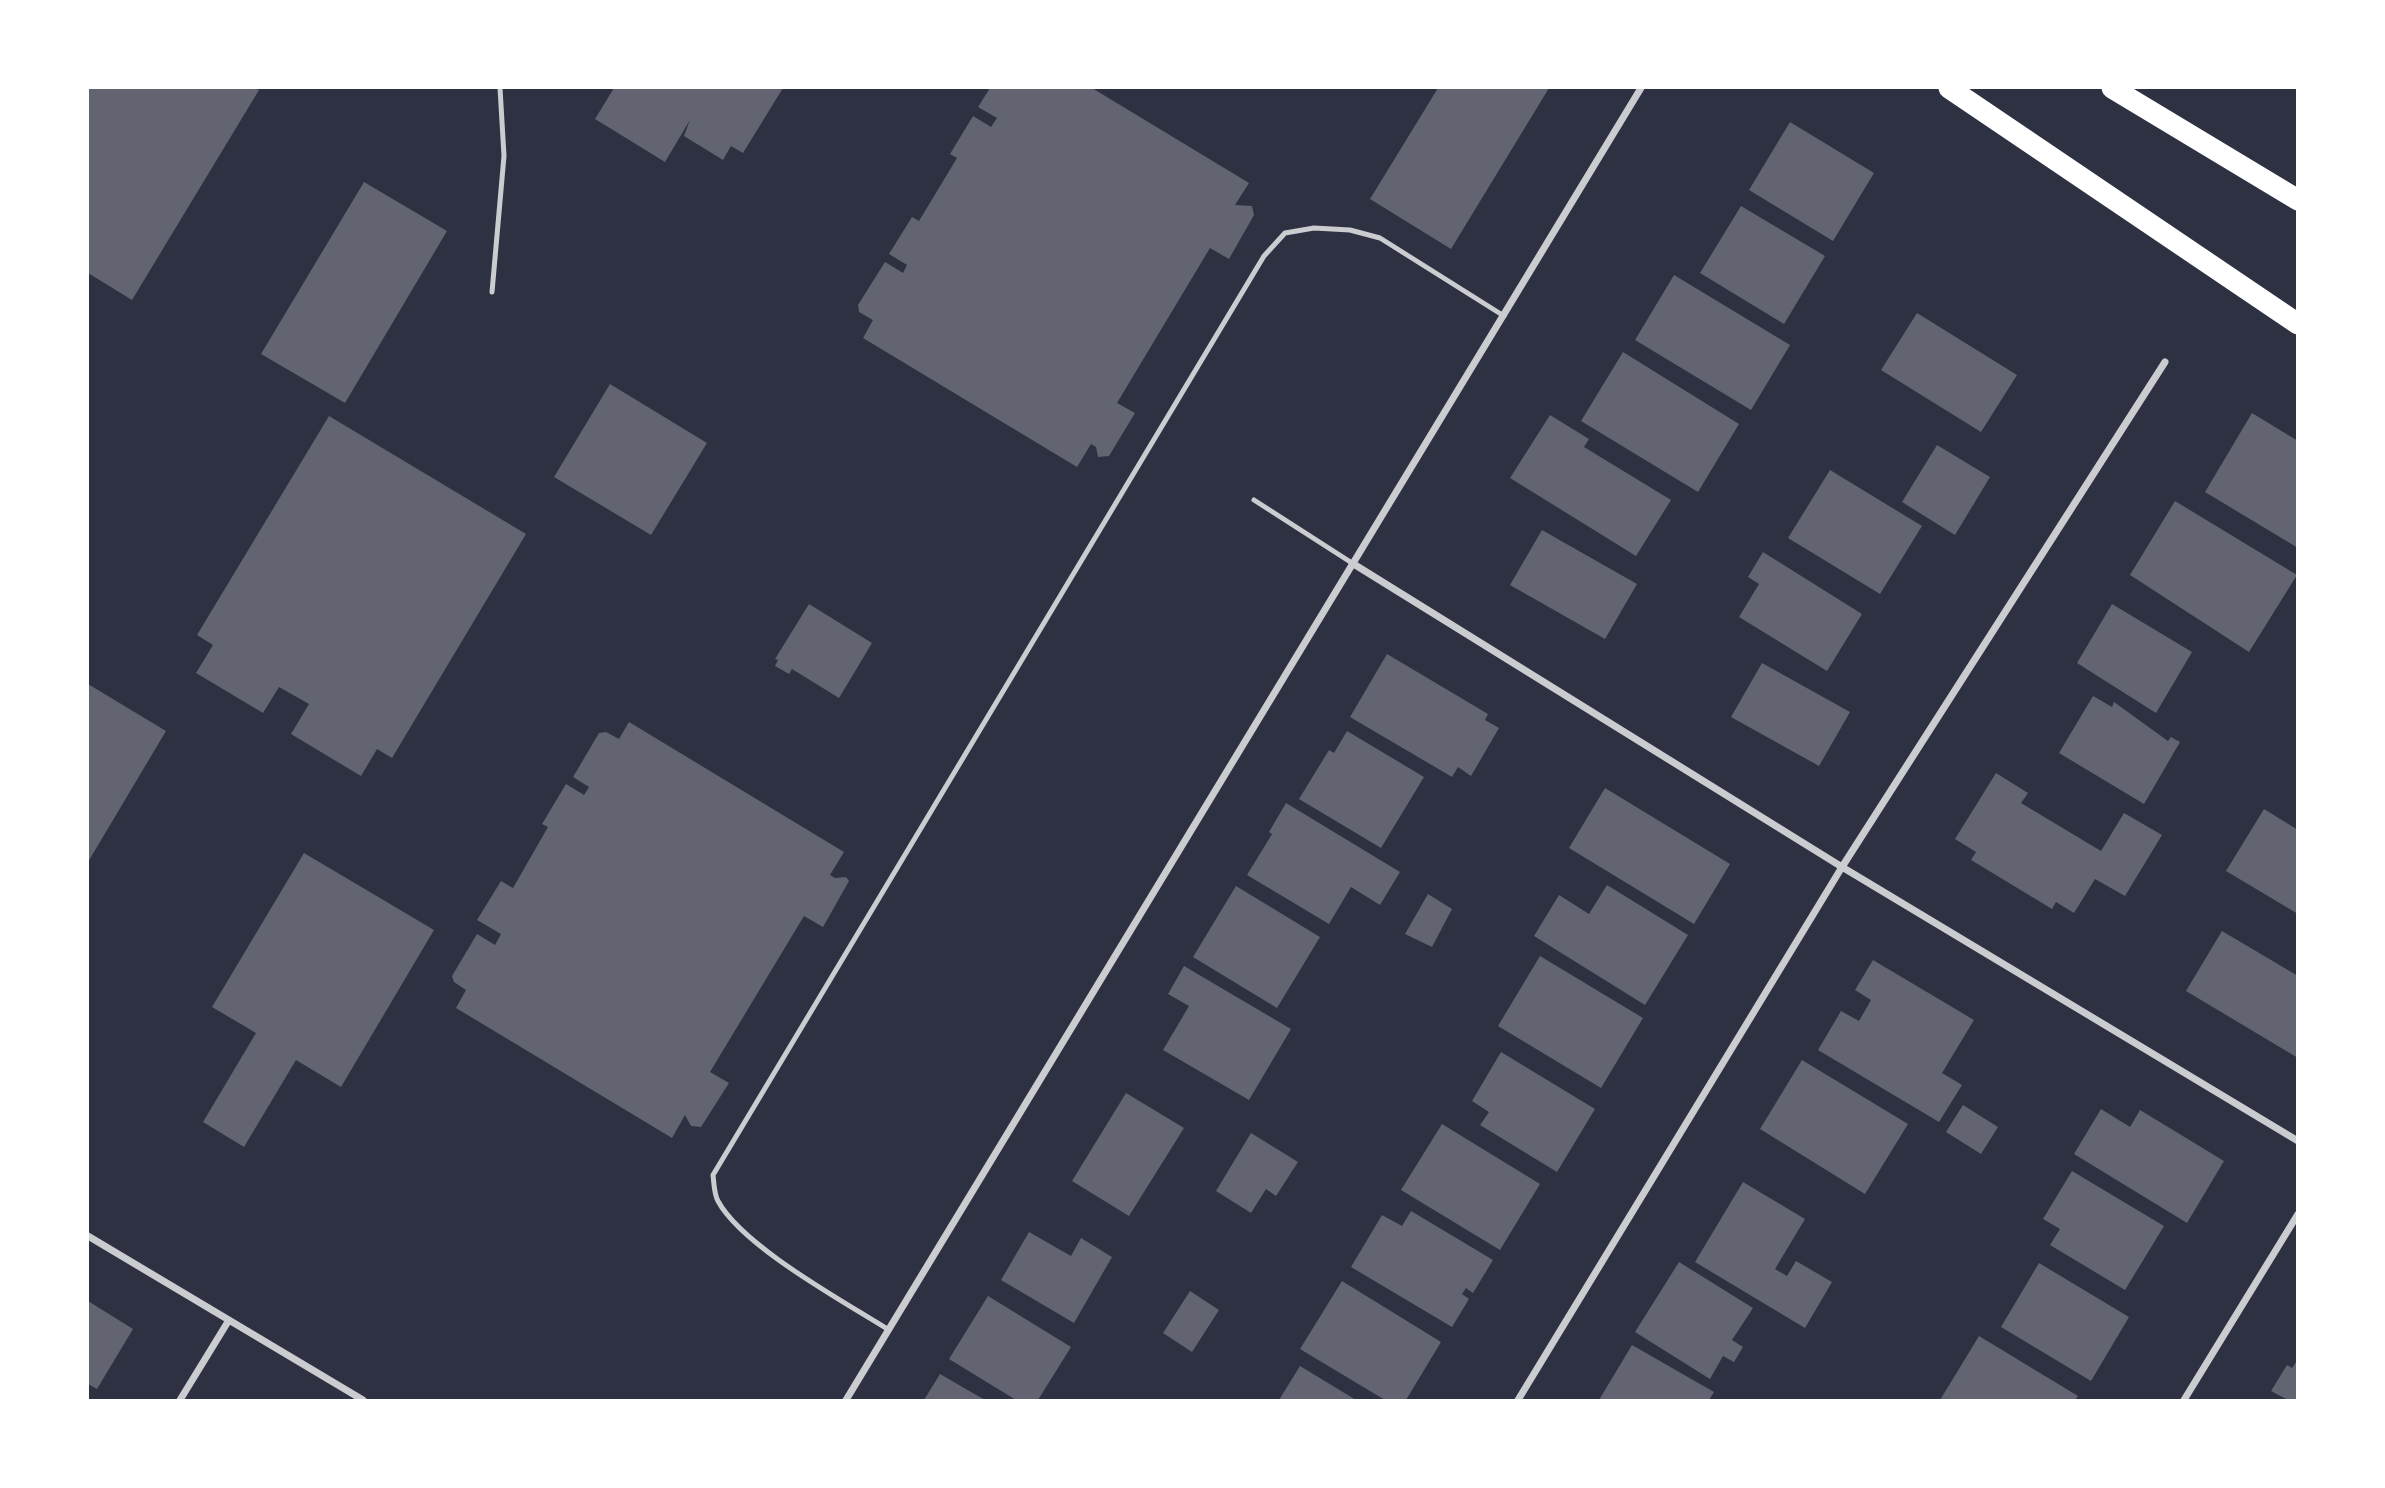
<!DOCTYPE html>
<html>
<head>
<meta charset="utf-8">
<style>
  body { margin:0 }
  #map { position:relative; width:2385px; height:1488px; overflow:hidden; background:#2d3142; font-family:"Source Sans 3",sans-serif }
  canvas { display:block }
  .frame { position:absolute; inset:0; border:89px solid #fff; pointer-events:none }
</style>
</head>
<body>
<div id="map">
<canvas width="2385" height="1488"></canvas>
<div class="frame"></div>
</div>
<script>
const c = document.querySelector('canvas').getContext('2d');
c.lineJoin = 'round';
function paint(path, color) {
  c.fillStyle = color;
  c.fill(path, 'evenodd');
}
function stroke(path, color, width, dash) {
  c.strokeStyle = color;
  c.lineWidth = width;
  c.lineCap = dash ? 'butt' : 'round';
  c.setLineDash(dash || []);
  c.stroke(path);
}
paint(new Path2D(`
  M88 88H254L259 90 132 300 88 273Z
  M614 88H783L743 153 731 146 723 160 684 136 690 120 665 162 595 119Z
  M990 88H1092L1249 183 1235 205 1252 206 1254 215 1229 259 1210 248 1117 403 1135 413 1109 456 1098 457 1096 447 1091 444 1077 467 863 338 873 320 859 312 858 305 885 262 903 273 907 265 889 254 912 217 919 221 957 158 950 154 973 116 991 127 997 118 978 107Z
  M1438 88H1549L1451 249 1370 199Z
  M1790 122 1874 173 1833 241 1749 190Z
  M364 182 447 231 345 403 261 354Z
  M1741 206 1825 256 1784 324 1700 273Z
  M1674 275 1790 345 1751 410 1635 340Z
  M1917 313 2017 375 1981 432 1881 370Z
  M1623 352 1739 424 1698 492 1581 421Z
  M610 384 707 443 651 535 554 477Z
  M2252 413 2298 441V548L2205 492Z
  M1550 415 1589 439 1584 447 1671 500 1636 556 1510 478Z
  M329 416 526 534 392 758 377 749 361 776 291 734 309 704 279 687 263 713 196 673 213 645 197 635Z
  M1937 445 1990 477 1955 535 1902 502Z
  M1830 470 1922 526 1880 594 1788 538Z
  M2175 501 2297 575 2249 652 2130 575Z
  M1542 530 1637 584 1605 639 1510 585Z
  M1763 552 1862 614 1827 671 1739 617 1759 584 1748 577Z
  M809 604 872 643 839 698 792 669 789 674 775 666 778 660 775 659Z
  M2112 604 2192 652 2156 713 2077 663Z
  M1387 654 1488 714 1485 720 1499 728 1471 776 1458 767 1452 777 1350 717Z
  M1762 663 1850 712 1819 766 1731 717Z
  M88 684 166 731 88 862Z
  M2093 696 2112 707 2114 702 2168 741 2171 737 2180 742 2144 804 2059 753Z
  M629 722 844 852 830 875 835 878 846 877 849 881 823 927 804 916 710 1072 729 1083 701 1127 691 1126 685 1115 672 1138 456 1008 466 990 454 982 452 976 477 934 495 945 501 934 477 920 501 881 513 888 548 827 542 824 566 784 584 795 589 787 573 777 599 733 606 732 619 739Z
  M1347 731 1424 777 1381 848 1299 799 1329 750 1334 753Z
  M1996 773 2028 793 2021 803 2101 851 2124 813 2162 835 2125 896 2095 879 2074 913 2056 902 2052 909 1971 860 1976 852 1955 839Z
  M1605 788 1730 864 1694 924 1569 848Z
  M1286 803 1400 872 1380 905 1351 887 1329 924 1247 875 1272 834 1269 832Z
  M2264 809 2298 830V914L2226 871Z
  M304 853 434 930 341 1087 296 1060 244 1147 203 1122 256 1033 212 1007Z
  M1607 885 1688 935 1645 1005 1534 936 1559 895 1589 914Z
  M1236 886 1320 937 1277 1008 1193 957Z
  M1428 894 1452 909 1432 947 1405 934Z
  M2222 931 2298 976V1058L2186 991Z
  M1540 956 1643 1018 1601 1088 1498 1026Z
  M1873 960 1974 1020 1942 1073 1962 1085 1939 1122 1818 1050 1841 1011 1859 1021 1871 1000 1855 990Z
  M1184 966 1291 1029 1249 1100 1163 1050 1189 1006 1168 994Z
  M1501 1052 1595 1109 1557 1172 1480 1125 1489 1112 1472 1101Z
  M1802 1060 1908 1124 1865 1194 1760 1129Z
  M1126 1093 1184 1128 1129 1216 1072 1181Z
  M1963 1105 1998 1127 1981 1154 1946 1132Z
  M2101 1109 2130 1127 2140 1110 2224 1161 2187 1223 2074 1154Z
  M1442 1124 1540 1184 1500 1250 1401 1190Z
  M1251 1133 1298 1162 1276 1196 1266 1189 1251 1213 1216 1191Z
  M2072 1171 2164 1226 2125 1290 2050 1245 2060 1229 2043 1219Z
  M1743 1182 1805 1219 1775 1269 1787 1276 1796 1261 1832 1282 1805 1328 1695 1262Z
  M1411 1211 1493 1260 1473 1293 1466 1288 1462 1294 1469 1299 1452 1327 1351 1267 1382 1215 1402 1226Z
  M1029 1232 1071 1256 1081 1238 1112 1257 1074 1323 1001 1280Z
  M1679 1262 1753 1308 1732 1340 1743 1347 1734 1362 1723 1356 1710 1379 1635 1332Z
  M2039 1263 2129 1317 2091 1381 2001 1327Z
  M1342 1281 1441 1342 1406 1400H1385L1300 1349Z
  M1190 1291 1219 1310 1192 1352 1163 1333Z
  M988 1296 1071 1347 1038 1400H1016L949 1359Z
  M88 1301 133 1329 97 1389 88 1384Z
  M1979 1336 2078 1396 2075 1400H1940Z
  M1632 1345 1714 1392 1709 1400H1599Z
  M2298 1359V1400H2288L2271 1391 2287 1365 2292 1368Z
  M1300 1366 1356 1400H1279Z
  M940 1374 985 1400H924Z`), '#626471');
stroke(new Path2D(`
  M492 292 504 156 500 88
  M1254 500 1352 563
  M889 1330C843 1301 742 1246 718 1201 714 1194 714 1183 713 1175L1264 256 1285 233 1314 228 1350 230 1380 238 1504 316`), '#caccd0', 5);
stroke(new Path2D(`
  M1352 563 1842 867 2298 1141
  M88 1236 363 1400
  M180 1400 229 1320
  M846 1400 1641 88
  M1518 1400 1842 867 2165 362
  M2184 1400 2298 1214`), '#caccd0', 7);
stroke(new Path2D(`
  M1949 88 2298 324
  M2112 88 2298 200`), '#fff', 21);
</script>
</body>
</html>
